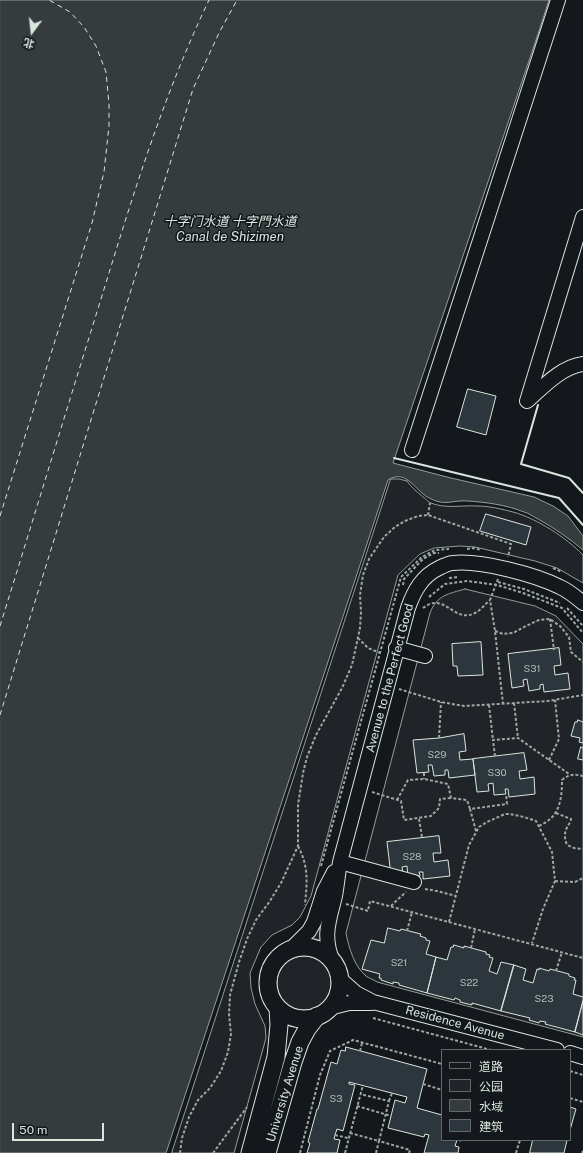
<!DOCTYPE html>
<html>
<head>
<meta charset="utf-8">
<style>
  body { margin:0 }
  #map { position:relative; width:583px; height:1153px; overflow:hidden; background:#14181c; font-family:"Public Sans","Noto Sans SC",sans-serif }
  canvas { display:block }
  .legend { position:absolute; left:441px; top:1049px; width:130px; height:92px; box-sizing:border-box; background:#14181c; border:1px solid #626a69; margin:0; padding:5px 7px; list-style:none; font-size:12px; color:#d8e6dc }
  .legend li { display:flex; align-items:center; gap:8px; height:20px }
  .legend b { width:20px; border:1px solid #626a69 }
  .north { position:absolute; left:12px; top:12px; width:40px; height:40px; -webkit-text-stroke:3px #14181c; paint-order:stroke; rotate:195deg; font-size:11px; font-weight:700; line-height:16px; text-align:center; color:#d8e6dc }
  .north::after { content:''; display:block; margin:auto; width:14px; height:18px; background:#d8e6dc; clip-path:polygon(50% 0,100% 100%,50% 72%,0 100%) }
  .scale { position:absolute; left:12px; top:1123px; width:92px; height:18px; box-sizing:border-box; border:2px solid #d8e6dc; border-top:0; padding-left:5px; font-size:12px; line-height:14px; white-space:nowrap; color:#d8e6dc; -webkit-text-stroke:3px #14181c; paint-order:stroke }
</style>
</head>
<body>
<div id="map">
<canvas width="583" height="1153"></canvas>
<ul class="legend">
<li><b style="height:5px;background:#14181c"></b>道路</li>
<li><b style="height:11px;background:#202428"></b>公园</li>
<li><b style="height:11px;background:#363b3e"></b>水域</li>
<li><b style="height:11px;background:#2c363c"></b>建筑</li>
</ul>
<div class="north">北</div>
<div class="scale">50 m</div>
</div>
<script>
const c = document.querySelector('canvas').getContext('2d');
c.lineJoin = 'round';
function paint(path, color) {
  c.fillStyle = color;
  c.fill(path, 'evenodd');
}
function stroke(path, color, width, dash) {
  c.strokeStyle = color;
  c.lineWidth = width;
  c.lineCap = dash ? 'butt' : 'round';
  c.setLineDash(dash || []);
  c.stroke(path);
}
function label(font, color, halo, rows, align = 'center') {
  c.font = font + ' "Public Sans","Noto Sans SC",sans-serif';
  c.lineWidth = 3;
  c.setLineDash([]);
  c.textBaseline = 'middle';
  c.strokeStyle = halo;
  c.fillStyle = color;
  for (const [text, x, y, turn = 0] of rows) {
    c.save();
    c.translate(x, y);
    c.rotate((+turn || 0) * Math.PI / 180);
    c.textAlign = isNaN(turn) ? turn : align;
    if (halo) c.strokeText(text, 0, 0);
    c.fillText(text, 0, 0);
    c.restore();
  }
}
const green = new Path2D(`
  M391 479H399L407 481C411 487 416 491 422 496 425 498 428 502 431 503 445 509 463 505 477 506 489 506 502 509 513 512 536 518 567 538 583 555V583L557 568 535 561 475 547 460 546 434 548 420 554 398 575 311 896 300 917 292 925 272 935 261 947 250 973 251 988 255 1004 265 1026 266 1038 234 1153H172Z
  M465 589 535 606 556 616 583 644V1037L377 982C374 980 369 978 366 976 354 966 349 948 346 933L430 613C437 595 448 594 465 589Z
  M319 921 322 923 321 931 322 947 307 942Z
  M277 983a27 27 0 1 1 54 0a27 27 0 1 1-54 0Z`);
paint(green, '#202428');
stroke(green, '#939e99', 1);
const water = new Path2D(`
  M0 0H549L539 31 393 463 451 478 534 497 553 506 568 516 583 536V550C569 538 554 528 538 519 533 517 529 513 524 512 507 505 485 502 467 501 453 500 445 506 431 499 415 492 407 468 388 480L166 1153H0Z`);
paint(water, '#363b3e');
stroke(water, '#939e99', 1);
stroke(new Path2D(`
  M0 516 92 223 104 172 109 126V104L106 72 96 46 84 27 70 12 49 0
  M0 626C34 517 67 408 101 299 132 198 163 96 209 0
  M0 715 193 89 219 33 237 0`), '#d8e6dc', 1, [5, 4]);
const building = new Path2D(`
  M468 389 496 396 486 435 457 427Z
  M486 514 531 527 526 545 480 531Z
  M481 642 483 675 458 676 457 666H453L452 644Z
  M559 648 561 665 554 666 555 675 568 673 570 689 544 692 543 684 540 685V689L529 691 527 679 523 680 524 686 512 688 508 654Z
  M578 720 583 722V743L579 742 580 738 571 736 575 722H577Z
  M464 734 466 751 459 752 460 760 473 759 475 775 449 778 448 770H445V775L434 776 432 765H428L429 772 417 773 413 740 439 738Z
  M581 747 583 748V760L578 759Z
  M524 753 527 770 519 771 520 779 534 777 535 794 509 797 508 789H505L506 794 494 795 493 783 488 784 489 791 477 792 473 759Z
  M439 836 441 853H433L434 862 448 860 450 876 423 879V872H419L420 876 408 878 407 866 402 867 403 873 391 875 387 842Z
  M388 928 400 931 401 929 421 934 420 936 426 938V940L430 941 426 954 436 957 427 993 399 985V983L393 982V984L381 980V978H379L380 974 362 969 371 940 384 943Z
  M454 945 464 948V946L486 952V954L490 955 489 957 493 958 489 971 497 974 501 962 514 965 501 1011 472 1003V1005L460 1002V1000L455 998 454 1000 427 993 436 957 447 960 451 947H453Z
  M514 965 526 969 523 980 533 983 537 969 539 970V968L549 971 550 969 569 974V976L575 978 574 980H576L573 994 583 997V1001L575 1032 545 1024 546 1022 540 1021 539 1023 529 1020 530 1018 501 1011Z
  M583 1001V1035L575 1032Z
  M346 1047 427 1069 417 1108 442 1115V1140H461V1141L457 1140 455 1146 459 1147 458 1153H424L429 1135 425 1134 424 1137 388 1128 395 1100 405 1103 407 1097 349 1082V1084L355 1085 343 1131 337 1129 335 1135 334 1139 340 1140 337 1153H307L310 1143 308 1142 317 1109H318L331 1062 337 1064 341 1050 345 1051Z
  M570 1107 576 1109 570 1130Z
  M533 1140H567L564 1153H530Z`);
paint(building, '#2c363c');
stroke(building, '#d8e6dc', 1);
const minor = new Path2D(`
  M583 217 527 401C543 387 561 367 583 364
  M412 450 558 0
  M396 648 425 656
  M340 862 414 882
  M291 949 309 931 314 922 324 891 334 872
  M333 962C322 936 329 921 335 896 337 885 338 873 340 862L408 608C414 591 422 576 439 568 443 566 449 563 453 563 481 560 536 575 560 587 569 591 576 597 583 603
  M339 978 356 993 373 1002 557 1050
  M329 1008 349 1003H372
  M570 1053 583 1057`);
const major = new Path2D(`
  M268 983a36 36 0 1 1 72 0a36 36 0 1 1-72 0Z
  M250 1153 276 1057 279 1025 278 1008
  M267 1153 293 1062 300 1042 307 1029 317 1016`);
stroke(minor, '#d8e6dc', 16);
stroke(major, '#d8e6dc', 19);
stroke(new Path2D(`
  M428 515 430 503
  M467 549 474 548 481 550
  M553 568 562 572
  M449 578 458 577
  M498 579 490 600 495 631 503 704
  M498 582 524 589 560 603
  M403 585 404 579 423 559 434 553H439
  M429 597 445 584 467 581 497 585 523 593 562 608 583 633
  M423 608C426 606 430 603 434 603 449 602 458 622 475 613 481 610 485 604 490 600
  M567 608 583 626
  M550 619 554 650
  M495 631 503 634 513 633 526 626 539 620 550 619 560 626 569 637 571 652 583 662
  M358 638 368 648 380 653
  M399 689 441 702 464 706 548 701 583 695
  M514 703 518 738
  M489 705 493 740
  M439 738 441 702
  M495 756 493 740 518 738 569 774
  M549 760 559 739 555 700
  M424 773V779
  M372 792 401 801 404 820 431 816 439 808 440 799 451 798
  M397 800 408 780 424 779 448 784 451 798 467 800 470 809
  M556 813 571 819V821C565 830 563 834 567 845L574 848 583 849
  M419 819 422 837
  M539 826C543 824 547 822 550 819 561 810 562 793 562 780 569 774 574 774 583 776
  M476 831 470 809 507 804 506 794
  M298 846C309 867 307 882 305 905
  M321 866 401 577 422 557 435 550 449 549
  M555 881 575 882 583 878
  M425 889 437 891 456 896
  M346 904 368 911 370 901 583 958
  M391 906 397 900 406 892
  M449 922 469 845 479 827 487 822 505 814H510L524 817 536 821 552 852 555 881 543 909 532 943
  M407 931 412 912
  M471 948 475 929
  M556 971 562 952
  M373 1018 491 1050
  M360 1051 362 1043
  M570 1071 583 1075
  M423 1084 442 1090
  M570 1098 583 1102
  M389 1101 392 1093
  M357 1106 391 1116
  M350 1133 379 1141 389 1101 360 1094
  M335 1135 348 1138
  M180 1153 182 1138 189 1117 198 1100 210 1088 221 1071 228 1052 231 1034 229 1014 230 995 239 962 247 939 256 920 270 901 281 883 298 846V805L303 773 307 757 316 735 342 688 352 665 360 628 361 612 360 595 363 575 369 559 384 537 395 527 405 521 418 516 428 515 511 544 508 557
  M213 1153 247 1107
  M300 1153 320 1075 330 1051 353 1040 442 1064
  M345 1153 363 1085
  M376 1153 379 1141 410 1150 409 1153
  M516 1153 520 1140
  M582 1153 583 1151`), '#9da8a2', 2, [3, 2]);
stroke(minor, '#14181c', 14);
stroke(major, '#14181c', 17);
stroke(new Path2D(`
  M538 405 521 464 569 478 583 493
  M394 458 559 498 583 525`), '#d8e6dc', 2);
label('10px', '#adbab4', null, [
  ["S31",532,669],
  ["S29",437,755],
  ["S30",497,773],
  ["S28",412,857],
  ["S21",399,963],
  ["S22",469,983],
  ["S23",544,999],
  ["S3",336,1099]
]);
label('12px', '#d8e6dc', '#14181c', [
  ["Avenue to the Perfect Good",390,678,-75],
  ["Residence Avenue",455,1023,15],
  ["University Avenue",285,1094,-73]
]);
label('italic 13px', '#d8e6dc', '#14181c', [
  ["十字门水道 十字門水道",230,222],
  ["Canal de Shizimen",230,237]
]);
</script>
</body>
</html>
